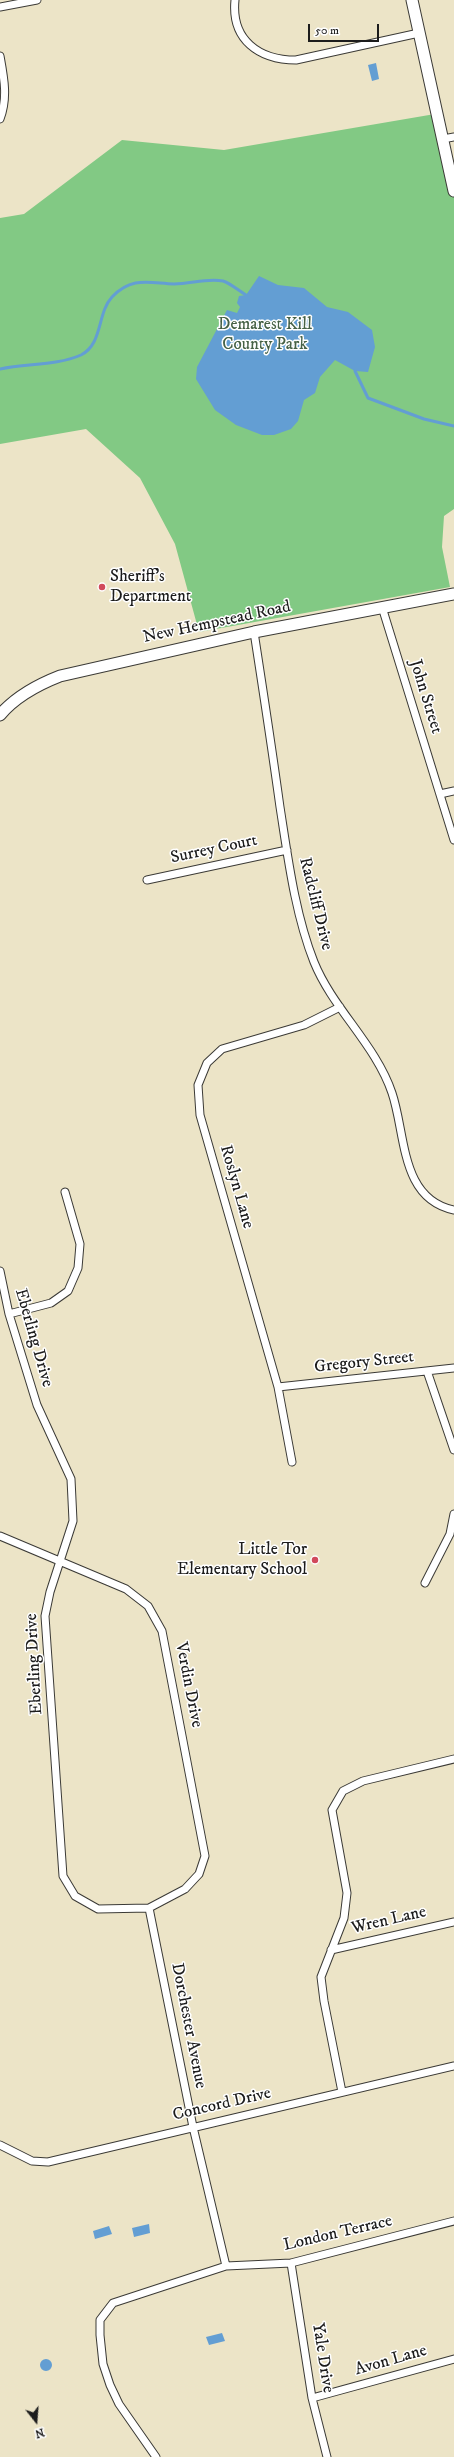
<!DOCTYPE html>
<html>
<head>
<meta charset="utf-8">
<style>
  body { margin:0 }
  #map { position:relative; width:454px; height:2457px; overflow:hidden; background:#ece4c7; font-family:"IM FELL DW Pica",serif }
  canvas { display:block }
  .north { position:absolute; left:16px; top:2401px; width:40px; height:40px; -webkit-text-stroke:3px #fff; paint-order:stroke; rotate:163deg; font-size:11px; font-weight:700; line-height:16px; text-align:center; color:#1c1c1c }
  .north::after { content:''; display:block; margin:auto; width:14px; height:18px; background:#1c1c1c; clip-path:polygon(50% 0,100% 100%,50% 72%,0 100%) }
  .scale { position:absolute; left:308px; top:24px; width:71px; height:18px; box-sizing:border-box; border:2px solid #1c1c1c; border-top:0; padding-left:5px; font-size:12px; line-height:14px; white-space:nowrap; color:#1c1c1c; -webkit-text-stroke:3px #fff; paint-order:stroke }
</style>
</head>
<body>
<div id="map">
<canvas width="454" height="2457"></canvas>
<div class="north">N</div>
<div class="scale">50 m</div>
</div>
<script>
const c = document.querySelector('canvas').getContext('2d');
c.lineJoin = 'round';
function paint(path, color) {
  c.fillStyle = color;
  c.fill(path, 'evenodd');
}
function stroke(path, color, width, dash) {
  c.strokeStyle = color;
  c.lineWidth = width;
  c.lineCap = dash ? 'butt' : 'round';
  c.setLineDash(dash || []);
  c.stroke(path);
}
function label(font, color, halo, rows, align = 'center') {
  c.font = font + ' "IM FELL DW Pica",serif';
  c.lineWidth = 3;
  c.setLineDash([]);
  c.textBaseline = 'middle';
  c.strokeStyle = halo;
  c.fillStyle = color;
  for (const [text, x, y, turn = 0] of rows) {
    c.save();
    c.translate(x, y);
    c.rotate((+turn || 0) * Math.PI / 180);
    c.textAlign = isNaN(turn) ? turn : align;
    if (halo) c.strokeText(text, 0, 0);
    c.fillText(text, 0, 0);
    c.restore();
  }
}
paint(new Path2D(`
  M435 114 454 197V509L444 516 442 547 450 587 199 632 175 544 140 478 86 429 0 444V218L24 214 122 140 224 150Z`), '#82c984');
paint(new Path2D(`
  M376 63 379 79 372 81 368 65Z
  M259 276 278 285 304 288 327 307 348 312 372 330 375 347 368 372 355 371 335 360 320 377 315 393 304 400 298 421 291 429 274 435H262L236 425 215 410 196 379 197 367 227 310 237 313 240 307 237 303 239 296 246 295Z
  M149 2224 150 2233 134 2237 132 2228Z
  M109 2226 112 2234 95 2239 93 2231Z
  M222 2333 225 2341 209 2345 206 2337Z
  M40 2365a6 6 0 1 1 12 0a6 6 0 1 1-12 0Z`), '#639ed3');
stroke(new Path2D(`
  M0 369C26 363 56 366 81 355 103 344 97 313 112 297 132 276 149 283 174 284 191 284 206 278 223 281 230 283 239 291 246 295
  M355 371 368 398 424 419 454 426`), '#639ed3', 3);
const street = new Path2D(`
  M235 0C231 40 259 60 296 60L419 33
  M0 7 37 0
  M0 56C4 78 8 98 0 119
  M443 139 454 137
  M382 607 454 840
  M254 632C263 690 272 749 280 807 288 858 295 914 314 962 333 1009 376 1045 392 1093 406 1134 400 1199 454 1210
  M440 794 454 791
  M147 880 287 850
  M0 1271 9 1314 37 1405 71 1479 73 1521 50 1592 45 1616 63 1876 75 1896 98 1909 149 1908 185 1889 199 1874 205 1856 162 1631 148 1606 126 1589 0 1536
  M9 1314 51 1303 68 1291 78 1268 80 1244 65 1192
  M427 1371 454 1450
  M278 1387 454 1368
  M292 1462 278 1387 200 1115 198 1085 207 1063 222 1049 304 1025 340 1007
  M425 1583 450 1534 454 1514
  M149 1908 193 2127 226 2266
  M331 1950 454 1922
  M342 2092 324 2001 321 1977 344 1918 347 1893 332 1810 343 1791 363 1781 454 1759
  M0 2145 32 2161 48 2162 454 2066
  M291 2263 312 2398 327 2457
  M312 2398 454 2359
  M156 2457 119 2404 110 2385 103 2364 100 2335V2320L113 2303 226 2266 291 2263 454 2221`);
const secondary = new Path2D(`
  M412 0 454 191
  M0 715C16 696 37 685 60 676L254 632 454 594`);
stroke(street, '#3b3a36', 9);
stroke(secondary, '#3b3a36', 13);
stroke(street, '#fff', 7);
stroke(secondary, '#fff', 11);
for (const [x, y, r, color] of [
  [102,587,4,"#d1495b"],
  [315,1560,4,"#d1495b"]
]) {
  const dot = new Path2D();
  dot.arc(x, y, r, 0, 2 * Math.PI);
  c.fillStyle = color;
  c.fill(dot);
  stroke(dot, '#fff', 1.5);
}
label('17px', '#456146', '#fff', [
  ["Demarest Kill",265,325],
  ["County Park",265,345]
]);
label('17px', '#1c1c1c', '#fff', [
  ["Sheriff's",110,577],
  ["Department",110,597],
  ["Little Tor",307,1550,"right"],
  ["Elementary School",307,1570,"right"]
], 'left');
label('17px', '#1c1c1c', '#fff', [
  ["New Hempstead Road",217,623,-12],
  ["John Street",425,697,73],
  ["Surrey Court",214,850,-12],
  ["Radcliff Drive",315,904,76],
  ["Roslyn Lane",236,1187,74],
  ["Eberling Drive",33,1338,74],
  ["Gregory Street",364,1363,-6],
  ["Eberling Drive",35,1664,-93],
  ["Verdin Drive",188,1685,79],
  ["Wren Lane",389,1921,-13],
  ["Dorchester Avenue",188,2026,79],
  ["Concord Drive",222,2105,-13],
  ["London Terrace",338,2234,-13],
  ["Yale Drive",322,2358,81],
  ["Avon Lane",391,2361,-16]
]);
</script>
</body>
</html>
